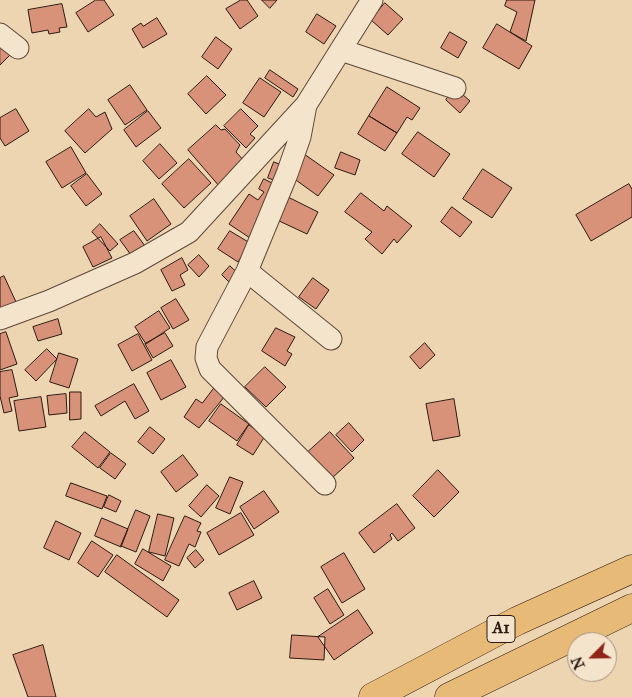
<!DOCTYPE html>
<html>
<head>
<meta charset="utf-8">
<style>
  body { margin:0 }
  #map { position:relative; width:632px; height:697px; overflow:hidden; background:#eed5b1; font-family:"IM FELL Great Primer",serif }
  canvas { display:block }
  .north { position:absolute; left:567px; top:632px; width:50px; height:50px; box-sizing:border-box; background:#f4e4cc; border:1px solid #a49381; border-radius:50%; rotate:247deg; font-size:14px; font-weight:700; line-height:20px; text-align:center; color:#2c1911 }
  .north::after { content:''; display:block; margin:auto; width:18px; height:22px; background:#8f2418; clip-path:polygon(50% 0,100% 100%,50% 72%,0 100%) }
</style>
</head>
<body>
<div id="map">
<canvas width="632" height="697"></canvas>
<div class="north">N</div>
</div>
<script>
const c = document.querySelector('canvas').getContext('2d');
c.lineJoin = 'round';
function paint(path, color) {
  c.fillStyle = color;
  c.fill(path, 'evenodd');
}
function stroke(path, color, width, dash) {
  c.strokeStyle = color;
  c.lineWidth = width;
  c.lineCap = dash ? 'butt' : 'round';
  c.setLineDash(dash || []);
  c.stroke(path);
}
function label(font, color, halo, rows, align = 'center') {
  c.font = font + ' "IM FELL Great Primer",serif';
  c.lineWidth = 4;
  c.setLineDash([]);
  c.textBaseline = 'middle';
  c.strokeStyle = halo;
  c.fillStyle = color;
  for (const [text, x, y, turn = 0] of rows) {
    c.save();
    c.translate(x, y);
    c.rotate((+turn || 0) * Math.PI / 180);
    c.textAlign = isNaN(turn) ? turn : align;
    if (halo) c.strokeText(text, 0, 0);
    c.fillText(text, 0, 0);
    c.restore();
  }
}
const building = new Path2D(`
  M96 0H104L114 15 88 32 76 13Z
  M241 0H247L258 16 240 29 226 9Z
  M262 0H277L270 8Z
  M507 0H535L526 41 510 32 517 12 505 6Z
  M385 3 403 19 388 35 371 20Z
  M62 4 67 27 59 28 60 32 49 34 48 30 32 33 28 10Z
  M317 14 336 26 324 44 306 32Z
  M157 18 167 34 143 48 132 29 141 23 143 26Z
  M497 24 532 46 519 69 483 48Z
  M450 32 467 42 458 58 441 48Z
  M216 37 232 49 218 69 202 57Z
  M0 39 13 52 0 65Z
  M270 70 298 89 293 97 265 78Z
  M207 76 226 95 206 114 188 94Z
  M260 78 281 92 264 117 243 103Z
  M130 85 147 110 125 125 108 100Z
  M387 87 420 108 412 120 407 117 397 133 369 116Z
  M455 88 470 101 460 113 446 100Z
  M16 109 29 131 5 146 0 138V118Z
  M89 109 96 117 105 112 112 129 85 153 65 131Z
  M241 109 258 126 250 134 255 138 246 148 224 126Z
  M148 111 161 128 136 147 124 130Z
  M369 116 397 133 385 151 358 134Z
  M216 125 221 130 225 129 240 145 236 152 246 163 220 187 188 150Z
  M418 132 450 154 434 177 402 154Z
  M160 144 177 163 159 179 143 161Z
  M71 147 86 173 62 188 46 162Z
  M341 152 360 160 355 175 335 168Z
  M304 154 334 175 318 196 289 175Z
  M189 159 211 183 184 208 162 184Z
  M274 162 284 166 279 182 268 178Z
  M483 169 512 188 492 218 463 199Z
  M87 174 102 194 86 206 71 186Z
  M264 179 280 187 250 238 229 224 249 194 258 200 264 192 259 189Z
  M629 184 632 189V217L591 241 576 215Z
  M361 193 384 211 387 206 412 226 397 243 394 239 382 254 365 239 372 232 345 212Z
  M288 197 318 212 307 234 277 220Z
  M154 199 171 224 147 241 130 216Z
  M452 207 472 222 460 237 441 222Z
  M100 224 118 244 110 251 92 232Z
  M134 231 145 246 131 255 120 240Z
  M230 231 250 243 238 262 218 249Z
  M101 237 112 258 93 267 83 247Z
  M199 255 209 266 199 277 188 265Z
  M182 258 188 270 180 275 185 285 172 291 161 270Z
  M230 266 242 277 233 286 222 275Z
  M4 276 16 302 0 309V278Z
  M313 278 329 290 316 309 299 297Z
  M176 299 189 320 173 329 161 308Z
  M159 311 170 328 146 344 135 327Z
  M58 319 62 334 38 341 33 327Z
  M276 328 295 337 287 351 292 354 285 366 262 351Z
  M6 332 17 364 0 370V334Z
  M165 333 173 346 153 358 145 344Z
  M138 334 152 360 132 371 118 345Z
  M425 343 435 355 420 369 410 357Z
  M47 349 57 359 36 381 25 370Z
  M59 353 78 359 69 388 50 382Z
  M171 360 186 387 161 400 147 373Z
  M265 367 286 387 266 407 245 387Z
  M12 370 18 396 9 398 12 411 4 413 0 396V372Z
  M134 384 149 411 135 419 125 401 101 416 95 406Z
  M215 387 225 396 199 428 184 417 196 399 202 403Z
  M70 392H81V419L70 420Z
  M66 394 67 413 49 415 47 396Z
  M41 397 46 427 19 431 14 401Z
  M454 399 460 436 433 441 426 404Z
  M221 404 249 424 237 441 209 421Z
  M349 423 364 440 352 452 336 435Z
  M249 425 265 436 253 455 237 445Z
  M150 427 165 439 153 454 138 442Z
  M85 432 110 452 98 468 72 447Z
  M330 432 354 458 332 478 308 452Z
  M111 453 126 464 115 479 100 468Z
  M183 455 198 475 176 492 161 472Z
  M438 470 459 492 434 517 413 496Z
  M230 477 243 482 230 514 216 508Z
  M71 483 107 496 102 509 66 496Z
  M207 485 219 496 201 517 189 506Z
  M264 491 279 512 254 529 240 507Z
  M109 495 121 501 116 512 104 507Z
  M397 504 415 528 398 541 392 533 390 535 392 539 374 553 359 533Z
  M136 510 150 516 136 552 121 546Z
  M241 513 254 535 219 555 207 533Z
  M158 514 174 518 165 556 149 552Z
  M185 516 201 523 197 531 201 532 195 547 189 544 179 566 165 560Z
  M102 518 128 529 121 547 95 536Z
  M56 521 81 533 69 560 44 548Z
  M92 541 113 555 98 577 78 563Z
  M143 549 171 566 163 581 135 564Z
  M196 550 204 560 195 568 187 558Z
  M344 553 365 589 342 603 321 567Z
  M117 555 179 600 167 617 105 572Z
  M254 581 262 598 237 610 229 593Z
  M328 589 344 615 330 624 314 598Z
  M358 610 373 633 334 660 318 637Z
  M292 635 325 637 324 660 290 658Z
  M43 645 56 697H28L13 655Z`);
paint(building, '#d9927a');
stroke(building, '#2c1911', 1);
const minor = new Path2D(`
  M0 34 18 48
  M341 50 455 88
  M247 271 331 339
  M0 319 49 301 135 263 189 232 306 105
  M325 484 210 369 206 358 207 347 247 271 287 174 300 137 306 105 372 0`);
const highway = new Path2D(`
  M373 697 517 621 632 569
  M449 697 632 608`);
stroke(minor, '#5c4839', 23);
stroke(highway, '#2c1911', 29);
stroke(minor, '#f4e4cc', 21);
stroke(highway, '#e7ba78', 28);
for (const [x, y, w] of [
  [501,629,28]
]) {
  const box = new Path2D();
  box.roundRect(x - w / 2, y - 13.5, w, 27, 4);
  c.fillStyle = '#f4e4cc';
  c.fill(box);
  stroke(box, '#2c1911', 1);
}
label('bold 16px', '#2c1911', null, [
  ["A1",501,629]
]);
</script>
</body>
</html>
